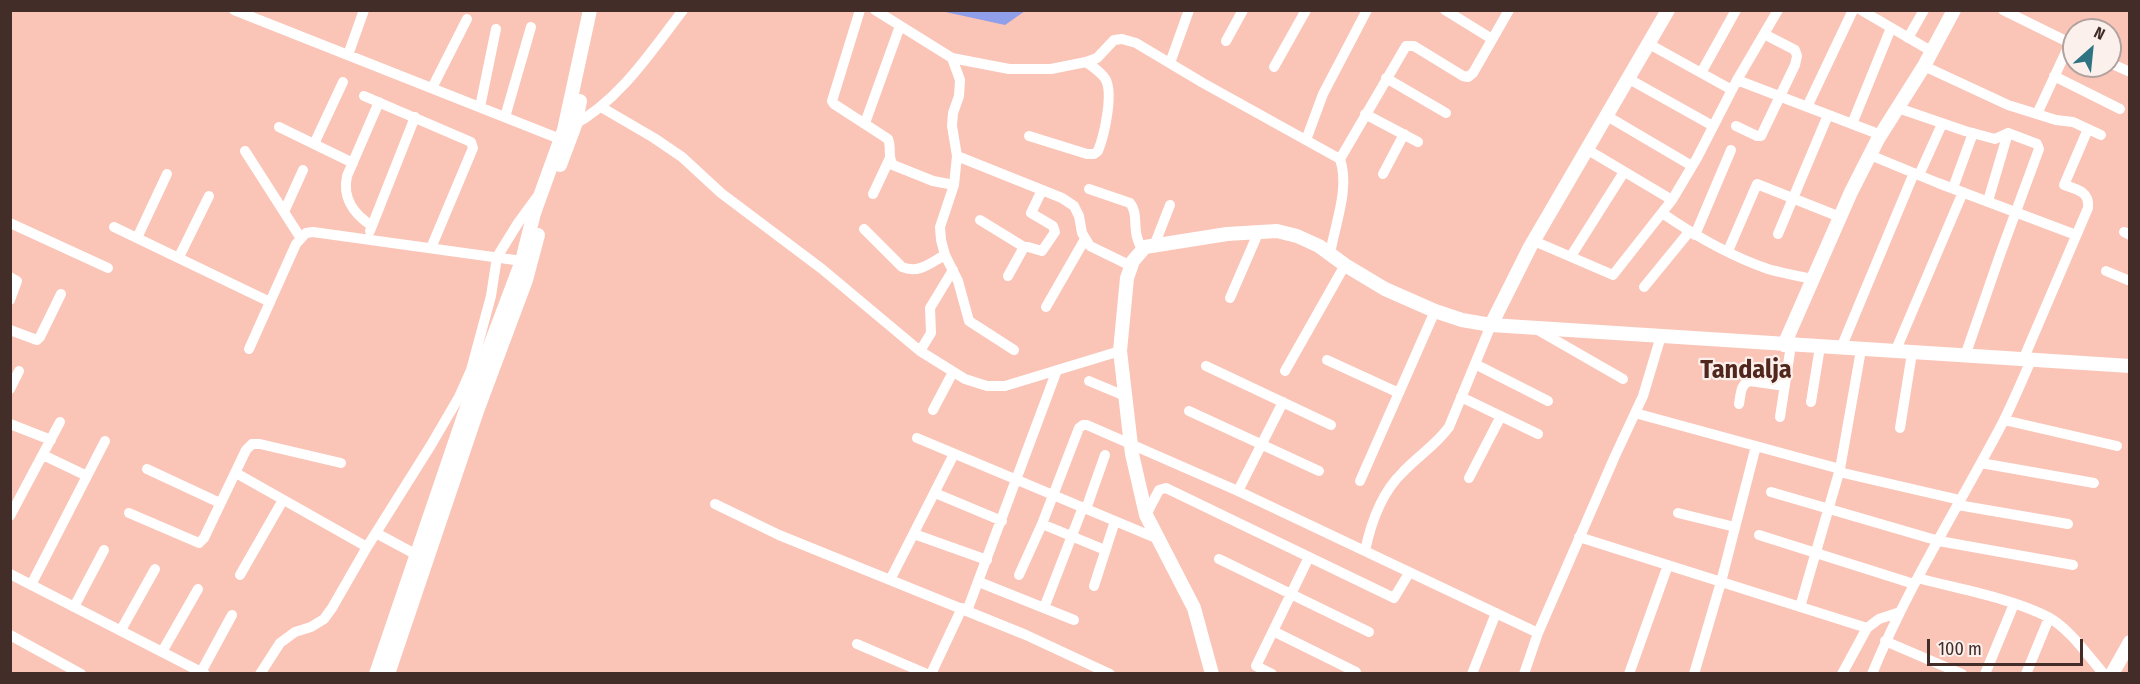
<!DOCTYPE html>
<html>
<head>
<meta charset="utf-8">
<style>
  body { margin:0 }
  #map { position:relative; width:2140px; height:684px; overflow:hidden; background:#fac4b6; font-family:"Fira Sans Condensed",sans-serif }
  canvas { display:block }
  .frame { position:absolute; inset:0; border:12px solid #422d28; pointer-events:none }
  .north { position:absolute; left:2062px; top:18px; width:60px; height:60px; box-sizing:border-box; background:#fcf0ed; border:2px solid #b2a29e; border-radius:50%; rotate:27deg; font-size:16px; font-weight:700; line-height:24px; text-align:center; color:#422d28 }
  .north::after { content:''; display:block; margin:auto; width:21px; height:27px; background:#2f7482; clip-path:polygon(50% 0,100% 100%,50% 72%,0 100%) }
  .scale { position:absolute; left:1927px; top:639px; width:156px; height:27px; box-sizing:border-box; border:3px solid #422d28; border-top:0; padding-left:8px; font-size:18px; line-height:21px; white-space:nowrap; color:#422d28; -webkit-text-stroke:4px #fcf0ed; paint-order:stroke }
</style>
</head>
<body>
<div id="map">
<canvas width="2140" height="684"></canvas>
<div class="frame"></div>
<div class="north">N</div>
<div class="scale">100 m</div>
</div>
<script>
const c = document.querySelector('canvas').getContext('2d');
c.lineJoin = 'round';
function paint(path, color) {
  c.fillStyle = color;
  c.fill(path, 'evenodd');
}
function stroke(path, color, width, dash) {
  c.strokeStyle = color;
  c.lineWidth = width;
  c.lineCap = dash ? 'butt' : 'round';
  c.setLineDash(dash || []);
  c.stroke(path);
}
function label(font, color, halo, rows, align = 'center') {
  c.font = font + ' "Fira Sans Condensed",sans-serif';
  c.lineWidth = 4.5;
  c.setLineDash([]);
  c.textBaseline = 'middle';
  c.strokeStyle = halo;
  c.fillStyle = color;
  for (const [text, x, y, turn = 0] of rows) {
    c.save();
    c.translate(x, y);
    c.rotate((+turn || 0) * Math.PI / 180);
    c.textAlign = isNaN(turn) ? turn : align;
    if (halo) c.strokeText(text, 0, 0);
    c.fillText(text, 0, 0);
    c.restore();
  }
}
paint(new Path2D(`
  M941 11H1025L1005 25Z`), '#8f9fe9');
stroke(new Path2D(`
  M234 10 560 139
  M860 10 832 101 834 104 888 139C892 148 887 156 893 165L933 181 954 185
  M875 10 952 58 1009 69H1051L1086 62 1097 58 1114 40 1122 39 1136 43 1203 83 1340 159 1406 46H1414L1463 76 1468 77 1473 73 1509 10
  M1445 10 1492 39
  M1861 10 1931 51
  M2003 10 2074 45
  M1908 38 1924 10
  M1226 41 1243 10
  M1649 44 1732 90
  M348 55 364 10
  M952 58 960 80 959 96 953 113 952 126 957 156 954 185 940 227 941 240 945 255 958 281 969 321 1014 350
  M1170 63 1189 10
  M2110 63 2130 72
  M1924 66 2008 105 2056 120 2073 122 2101 135
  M1274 67 1306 10
  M1701 73 1736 10
  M2054 76 2120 109
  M1386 78 1446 113
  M1629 79 1713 126
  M1737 80 1881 135
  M432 88 467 19
  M364 96 471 142 473 148 431 248
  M480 107 496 29
  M601 107 654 138 682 157 721 193 822 269 920 351 965 379 987 386H1005L1120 351
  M1807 107 1853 10
  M1898 108 1965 131 1995 139 2008 133 2037 144 2039 149 2001 252 1965 356
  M1365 114 1418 142
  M2037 114 2070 43
  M1607 116 1692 166
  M505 117 531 27
  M865 123 900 26
  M1852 124 1891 28
  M572 126C619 101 651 52 683 10
  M1736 126 1757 136H1761L1795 65 1797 56 1795 50 1764 34
  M279 127 353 163
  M1029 136 1087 154H1094L1098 151C1104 136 1115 90 1104 77 1099 71 1092 66 1086 62
  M1306 140 1323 94 1367 10
  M314 144 343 82
  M1588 150 1672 200
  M245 151 300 237
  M1870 155 1938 183 2076 235
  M957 156 1062 198 1074 206 1079 216 1082 233 1090 246 1131 266
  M1383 174 1404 134
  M1919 175 1942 124
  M1953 188 1973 133
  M1089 189 1130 203C1140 215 1130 232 1143 250
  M873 194 889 160
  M1988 201 2008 133
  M284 212 303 170
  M1662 213C1694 235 1730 256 1768 269 1782 273 1798 276 1813 279
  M980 220 1024 247
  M10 223 108 268
  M372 226C354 214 342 199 347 176L379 102
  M114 227 270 302
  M864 229 902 267C919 274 930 263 945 255
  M370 231 415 117
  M2124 232 2130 235
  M1778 234 1828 115
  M1695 235 1731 150
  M137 238 167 174
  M1534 241 1613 275 1672 200 1697 158 1737 80 1778 10
  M1154 246 1170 205
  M1728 251 1757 184 1840 217
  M1330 254C1335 224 1350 188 1340 159
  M1571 256 1624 172
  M179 257 209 196
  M2106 271 2130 281
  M1008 276 1024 247H1028L1042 251 1055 232 1053 226 1031 213 1042 190
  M10 277 17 281 10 300
  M1644 287 1689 232
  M1230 298 1259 231
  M1046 307 1085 239
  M1536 329 1623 379
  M10 330 37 340 40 337 61 294
  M1841 348 1914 173
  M249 349 296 244 306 233 313 232 522 261
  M920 351 931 333 930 308 953 270
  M1895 352 1963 192
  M1327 360 1399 393
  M2023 360 2088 208C2090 192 2077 189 2064 185L2088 129
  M1475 364 1548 401
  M1206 366 1331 425
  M1285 371 1345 265
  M1089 381 1125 396
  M10 389 19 371
  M1461 397 1538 434
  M1811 402 1820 347
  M1739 404C1741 394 1740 384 1750 381L1785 386
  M933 410 953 372
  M1189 411 1319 471
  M1635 413 1840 469 1800 607
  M1780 417 1791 345
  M2004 420 2117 446
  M10 424 51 440
  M1900 428 1912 353
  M917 438 1158 539
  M43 455 87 476
  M1981 463 2094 483
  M147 469 220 503
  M1840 469 1861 350
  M1839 472 1960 500
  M236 473 367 547
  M1469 478 1501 416
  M1360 481 1435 311
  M1238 491 1283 402
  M1771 492 1939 541 2073 565
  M935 493 1002 521
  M715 504 779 535 1026 635 1110 674
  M1958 505 2068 524
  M1086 509 1105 455
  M129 513 199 543 204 538 246 450 252 444H260L341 463
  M1678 513 1735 527
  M1146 515 1159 490 1166 488 1394 598 1409 573
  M10 516 60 422
  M1042 524 1105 550
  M376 533 417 555
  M914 534 987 560
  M1759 535 1914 584
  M1579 537 1867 628
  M1365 551C1371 522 1381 493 1403 472 1418 456 1436 445 1449 427L1491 325
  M1219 559 1369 632
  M10 574 205 674
  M240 575 283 500
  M1019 575 1042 524 1079 428 1083 425H1087L1238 491 1538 633
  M1918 578C1958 589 2011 598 2048 617 2070 629 2087 655 2104 674
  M890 580 954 454
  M979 582 1074 620
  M31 585 105 441
  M1094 586 1115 521
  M74 607 104 550
  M1044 608 1083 507
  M967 611 1057 370
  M121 630 155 569
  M1273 631 1356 672
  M10 635 81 674
  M1885 641 1962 674
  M857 644 927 674
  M162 652 198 589
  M200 674 232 615
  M260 674 280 643 295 632 311 627 324 619 332 608 367 547 431 445 459 397 471 370 491 296 497 257 518 223 537 197
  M931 674 962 608
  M1272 674 1256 666 1309 557
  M1472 674 1496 613
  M1524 674 1538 633 1615 456 1643 396 1661 336
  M1629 674 1668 565
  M1694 674 1721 582 1756 446
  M1842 674 1867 628 1879 619 1900 612
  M1872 674C1908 586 1959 506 2003 422 2013 402 2022 381 2031 360
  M1985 674 2014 604
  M2026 674 2049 618`), '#fff', 10);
stroke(new Path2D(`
  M560 165 575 125 580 101
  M1491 325 1530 247 1668 10
  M1784 345 1851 192 1878 139 1924 66 1954 10
  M376 674 467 407 522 261 534 213 564 130 590 10
  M388 674 477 411 526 280 538 235
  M1212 674 1194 608 1146 515 1132 454 1120 351 1127 278 1133 261 1145 247 1227 234 1277 231 1297 236 1319 246 1345 265 1385 289 1435 311 1462 320 1491 325 2130 366
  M2112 674 2130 642`), '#fff', 14);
label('bold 26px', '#51271d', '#fcf0ed', [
  ["Tandalja",1746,371]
]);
</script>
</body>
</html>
